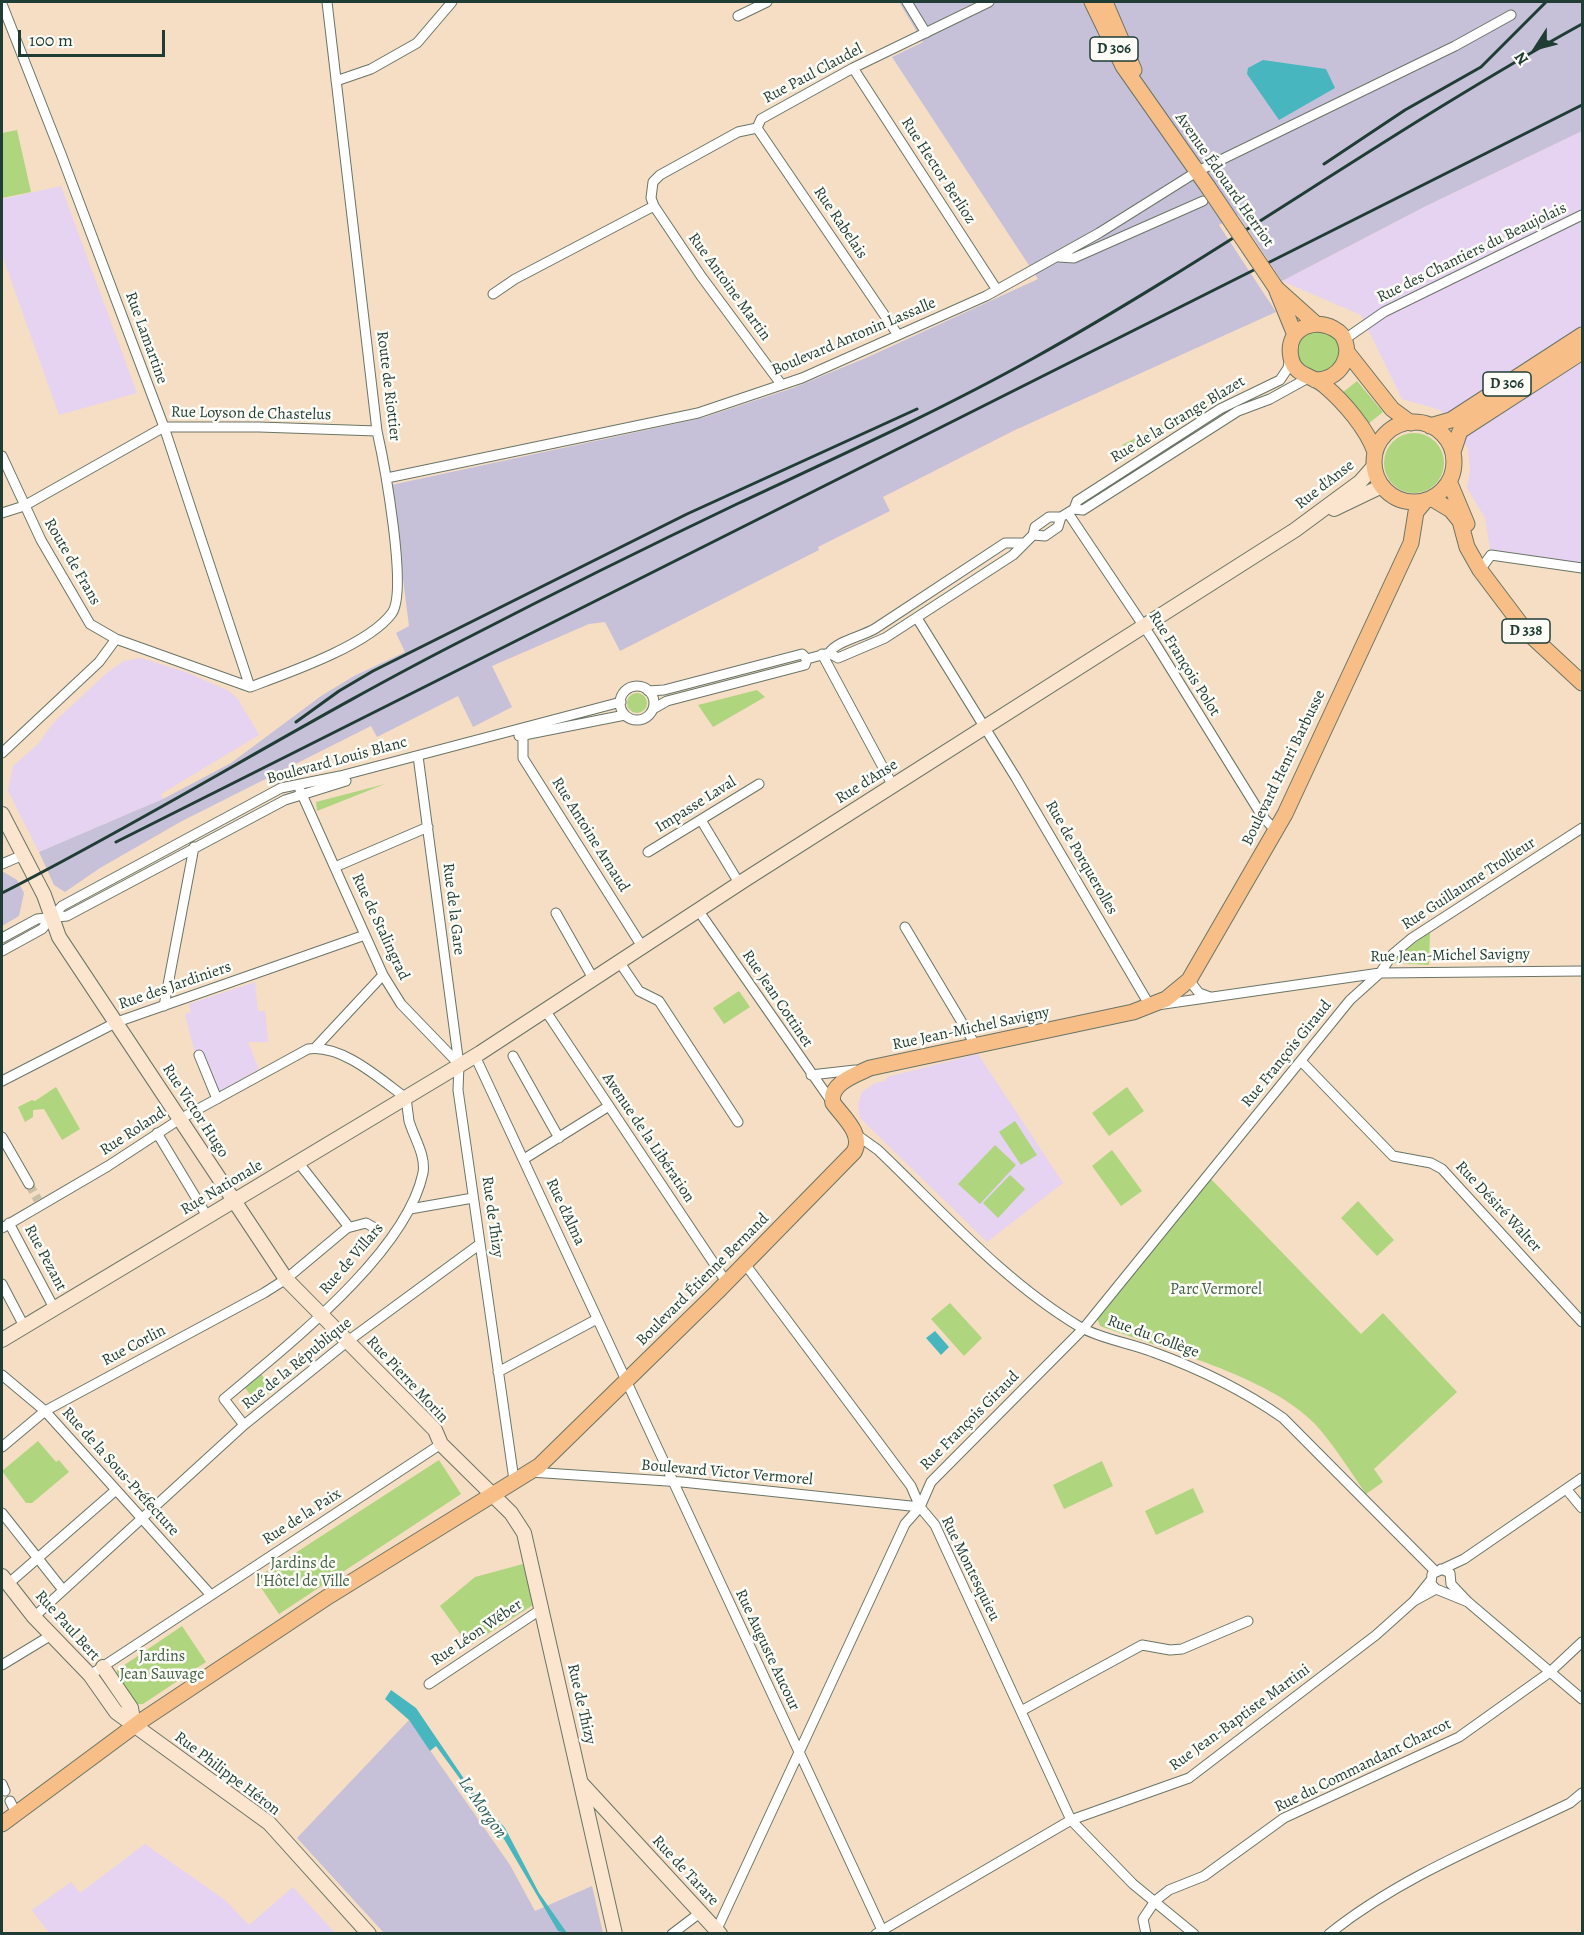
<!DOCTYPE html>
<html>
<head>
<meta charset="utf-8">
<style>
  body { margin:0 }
  #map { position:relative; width:1584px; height:1935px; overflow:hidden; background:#f5dec4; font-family:Alegreya,serif }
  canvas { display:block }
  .frame { position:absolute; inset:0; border:3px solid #1f3d34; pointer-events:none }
  .north { position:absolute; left:1506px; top:18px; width:60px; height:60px; -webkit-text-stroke:4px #fdfcf7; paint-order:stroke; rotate:234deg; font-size:16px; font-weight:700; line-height:24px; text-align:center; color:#1f3d34 }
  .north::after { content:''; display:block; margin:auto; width:21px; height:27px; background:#1f3d34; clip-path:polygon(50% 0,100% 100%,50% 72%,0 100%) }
  .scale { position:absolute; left:18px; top:30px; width:147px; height:27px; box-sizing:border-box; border:3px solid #1f3d34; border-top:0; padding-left:8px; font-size:18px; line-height:21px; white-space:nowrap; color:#1f3d34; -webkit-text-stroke:4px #fdfcf7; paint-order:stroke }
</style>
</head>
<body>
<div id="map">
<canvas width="1584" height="1935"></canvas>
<div class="frame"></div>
<div class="north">N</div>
<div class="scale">100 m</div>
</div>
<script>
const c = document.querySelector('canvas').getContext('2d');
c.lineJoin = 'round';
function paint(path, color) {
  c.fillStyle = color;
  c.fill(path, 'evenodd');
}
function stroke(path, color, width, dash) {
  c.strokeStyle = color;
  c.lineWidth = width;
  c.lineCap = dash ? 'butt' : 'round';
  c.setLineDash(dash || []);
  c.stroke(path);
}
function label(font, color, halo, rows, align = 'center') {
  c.font = font + ' Alegreya,serif';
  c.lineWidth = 5;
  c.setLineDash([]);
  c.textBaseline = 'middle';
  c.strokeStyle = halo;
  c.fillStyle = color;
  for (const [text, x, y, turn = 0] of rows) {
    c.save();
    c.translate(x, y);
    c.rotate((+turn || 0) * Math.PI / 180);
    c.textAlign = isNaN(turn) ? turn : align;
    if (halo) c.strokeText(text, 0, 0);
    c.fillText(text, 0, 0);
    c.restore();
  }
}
paint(new Path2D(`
  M1582 131V568L1491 555 1485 518 1467 488 1470 471 1468 448 1440 410 1402 399 1361 315 1282 281 1426 206Z
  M61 186 137 393 59 415 2 255V199Z
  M141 658 186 672 229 691 238 699 259 735 161 794 163 799 39 852 8 791 13 766 38 744 54 722 109 671 124 661Z
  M255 982 258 1011H265L268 1042H248L259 1069 218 1092 202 1052 195 1053 185 1014 191 1012 189 1004Z
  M978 1054 1063 1183 987 1242 860 1118 858 1104 862 1092 875 1083 885 1081 887 1077Z
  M145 1844 225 1900 249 1925 293 1887 335 1933H49L32 1910 71 1882 80 1893Z`), '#e5d3f1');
paint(new Path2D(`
  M899 2H1582V131L1426 206 1282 281 1238 215 1219 225 1276 312 1013 431 883 497 890 511 818 547 819 550 620 651 605 622 589 624 492 666 512 707 473 727 458 696 377 737 371 726 182 821 100 868 65 892 54 885 39 852 163 799 231 763 321 696 354 676 405 652 396 633 409 626 391 485 702 418 793 388 868 357 1038 279 892 57 923 42Z
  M2 871 17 880 24 893 19 916 2 926Z
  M409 1720 510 1865 535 1911 592 1886 603 1933H384L297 1838Z`), '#c7c0d9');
paint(new Path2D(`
  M17 130 31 192 2 198V133Z
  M1297 351a21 21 0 1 1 42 0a21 21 0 1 1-42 0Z
  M1357 381 1383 412 1368 424 1342 393Z
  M1219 396 1129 456 1122 445Z
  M1384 463a30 30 0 1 1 60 0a30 30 0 1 1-60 0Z
  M757 690 765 697 713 727 698 705Z
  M627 703a10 10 0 1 1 20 0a10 10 0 1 1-20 0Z
  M385 784 317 811 316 802Z
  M1430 931 1429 965 1392 963V961Z
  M739 991 750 1007 724 1024 713 1008Z
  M56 1087 80 1129 62 1140 44 1109 33 1110V1117L25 1122 18 1107 32 1100 35 1101Z
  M1127 1087 1144 1111 1109 1136 1092 1113Z
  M1015 1121 1037 1155 1021 1165 999 1132Z
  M995 1145 1016 1165 980 1204 958 1184Z
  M1112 1150 1142 1191 1121 1206 1092 1166Z
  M1010 1175 1025 1189 998 1218 983 1203Z
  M1211 1179 1361 1334 1383 1313 1457 1392 1374 1469 1383 1482 1366 1494C1350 1471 1334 1445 1315 1424 1269 1376 1163 1349 1100 1326L1097 1318Z
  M1358 1201 1394 1240 1377 1256 1341 1218Z
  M950 1303 982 1338 964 1356 931 1319Z
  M261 1374 273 1390 257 1403 245 1388Z
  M38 1441 56 1462 59 1460 69 1472 32 1503H26L2 1471Z
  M439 1460 461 1494 279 1614 255 1579Z
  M1102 1461 1113 1486 1064 1509 1053 1485Z
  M1193 1488 1204 1512 1156 1535 1145 1511Z
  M523 1564 533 1605 469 1646 440 1606 475 1577Z
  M182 1626 206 1662 143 1704H137L116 1676 117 1670Z`), '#afd57f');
paint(new Path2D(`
  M1263 60 1326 69 1335 88 1279 120 1247 74 1248 68Z
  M935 1331 949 1347 941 1355 926 1338Z
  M391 1690 416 1708 473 1792 505 1828 539 1893 567 1933 558 1931 504 1839 436 1746 430 1751 409 1720 385 1699Z`), '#47b6bf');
stroke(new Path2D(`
  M29 1184 38 1200`), '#cabea7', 9, [9, 4.5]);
const street = new Path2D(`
  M907 2 926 33
  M2 4 61 154 164 427 250 687
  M738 16 767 2
  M853 68 997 290
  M336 81 371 69 417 43 452 2
  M757 128 738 132 660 175 653 182 651 198 654 206 701 276 781 384
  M757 128 761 119 853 68 989 2
  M757 128 898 335
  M1059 257 1074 258 1203 201
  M493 294 515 279 654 206
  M1345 339 1384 312 1582 215
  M2 456 41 540 90 624 116 639 250 687
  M387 478 698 413 802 378 986 296 1099 233 1198 171 1455 46 1511 15
  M1074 509 1077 501 1220 409 1280 380 1288 368 1290 357
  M2 513 24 506 164 427H259L377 431
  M1068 513 1153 640 1262 816 1276 831
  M1033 535 1045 536 1058 527 1061 517
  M1480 570 1491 555 1582 568
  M917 618 1016 778 1150 1006 1380 973 1582 971
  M829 653C838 640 862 637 876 628L1005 543H1024
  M822 654 893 786
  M620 703a17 17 0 1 1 34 0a17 17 0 1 1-34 0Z
  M250 687C288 673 369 645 392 613 408 590 384 462 377 431L327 2
  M648 691 664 690 802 654 807 659
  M653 709 667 701 805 665 807 659 829 653 838 658 885 638 1013 555 1033 535 1035 527 1049 517H1061L1074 509 1083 510 1238 411 1270 399 1308 378
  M523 735V758L643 948
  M519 736 625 715
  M2 753 99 662 116 639
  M418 756 459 1065 458 1090 514 1480
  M300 790 383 975 401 1004 458 1063
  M701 820 739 883
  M648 852 759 784
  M2 864 23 855
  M335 867 428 827
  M698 910 831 1101
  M556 913 594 980
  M905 927 976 1046
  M2 938 37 919 67 916 285 800 346 781
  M2 951 42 929 62 906 281 788 340 776 621 702
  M620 963 639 991 659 1001 738 1122
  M1189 980 1199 993 1210 997
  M164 1006 194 847
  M545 1010 727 1283
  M315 1048 383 975
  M199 1055 217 1099
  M475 1056 882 1930
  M513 1056 559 1138
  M1301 1061 1393 1156 1431 1163 1442 1169 1582 1322
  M811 1075 855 1070
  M2 1081 117 1022 365 935
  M157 1133 207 1216
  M857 1135 878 1150C942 1211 1003 1281 1080 1327 1101 1339 1130 1343 1153 1352 1200 1369 1243 1390 1283 1418L1435 1571
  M2 1137 29 1184
  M524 1159 609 1106
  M298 1162 349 1227
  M410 1209 473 1198
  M9 1223 54 1308
  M2 1228 108 1166 180 1119 308 1049C342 1044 380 1079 406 1098 407 1106 408 1113 409 1121 414 1138 426 1155 423 1173 406 1254 285 1347 224 1399L244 1425
  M745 1264 911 1486 920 1507 935 1525 1071 1820 1133 1884 1194 1934
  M2 1284 24 1326
  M498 1372 597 1319
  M2 1375 45 1411 210 1594
  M2 1447 45 1411 264 1293 286 1279 347 1228 366 1223 375 1228
  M530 1472 682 1482 920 1507
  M1567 1490 1582 1508
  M2 1513 63 1590
  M1441 1569 1450 1573 1451 1584 1468 1602 1582 1699
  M1431 1580 1414 1601 1436 1589
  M8 1584 116 1490
  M1468 1602 1436 1589 1431 1584 1432 1574 1464 1559 1582 1478
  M34 1617 244 1425 348 1341 480 1244
  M2 1665 53 1634
  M90 1675 441 1444
  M429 1684 543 1608
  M1021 1711 1142 1645 1170 1650 1182 1649 1248 1621
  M2 1784 5 1791
  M10 1801 16 1813
  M717 1929 905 1524 920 1507 931 1482 1083 1329 1350 1000 1380 973 1393 954 1412 938 1582 828
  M672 1934 701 1912
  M876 1934 1071 1820 1189 1778 1376 1635 1414 1601
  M1146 1934 1143 1919 1155 1901 1169 1890 1204 1876 1284 1818 1459 1737 1550 1672 1582 1642
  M1329 1934C1400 1877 1489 1842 1570 1803L1582 1793`);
const secondary = new Path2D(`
  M1334 509 1382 486
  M2 814 44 895 59 937 286 1279 435 1430 441 1444 511 1513 524 1533 615 1934
  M2 1340 480 1053 746 879 1295 530 1360 482 1374 466
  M2 1576 34 1617 90 1675 116 1712 269 1823 369 1934
  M103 1667 131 1708 134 1726
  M582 1784 720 1934`);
const primary = new Path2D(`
  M1092 2 1123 66 1208 187
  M1105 2 1134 70
  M1276 288 1315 323
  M1277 291 1295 335
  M1347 352 1392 409 1411 423
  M1315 380C1339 380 1355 357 1342 335 1322 314 1284 325 1291 358 1295 377 1313 375 1325 386 1344 402 1367 429 1375 452
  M1374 462a40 40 0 1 1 80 0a40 40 0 1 1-80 0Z
  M1430 426 1451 420 1582 335
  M1453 452 1460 431 1582 352
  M1449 481 1467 524
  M1431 498 1451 510 1460 521 1467 547 1480 570 1526 631 1582 683
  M2 1824 141 1721 329 1596 539 1466 717 1292 854 1152C864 1134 843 1117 833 1103 828 1084 855 1075 870 1068L1133 1012 1166 999 1189 980 1285 814 1411 543 1416 512 1425 501`);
stroke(street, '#6a7566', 11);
stroke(secondary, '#6a7566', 16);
stroke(primary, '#6a7566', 17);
stroke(street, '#fff', 9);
stroke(secondary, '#fce5cf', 14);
stroke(primary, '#f7be87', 15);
stroke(new Path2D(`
  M1324 164 1405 110 1481 67 1546 2
  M296 722 339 691 373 671 687 514 917 409
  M116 842 1582 105
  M2 893C161 812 311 717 471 636 560 590 649 546 739 503 837 457 937 412 1032 359 1220 254 1394 128 1582 24`), '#1f3d34', 3);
const primaryBridge = new Path2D(`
  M1208 187 1276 288`);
stroke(primaryBridge, '#6a7566', 17, []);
stroke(primaryBridge, '#f7be87', 15);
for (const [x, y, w] of [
  [1114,49,48],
  [1507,384,48],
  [1526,631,48]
]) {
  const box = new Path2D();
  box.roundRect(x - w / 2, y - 12, w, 24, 4.5);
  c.fillStyle = '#fdfcf7';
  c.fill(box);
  stroke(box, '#1f3d34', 1.5);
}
label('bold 15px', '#1f3d34', null, [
  ["D 306",1114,49],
  ["D 306",1507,384],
  ["D 338",1526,631]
]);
label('16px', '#1f3d34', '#fdfcf7', [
  ["Rue Paul Claudel",813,74,-28],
  ["Rue Hector Berlioz",938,171,57],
  ["Avenue Édouard Herriot",1224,180,55],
  ["Rue Rabelais",840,223,56],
  ["Rue des Chantiers du Beaujolais",1472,253,-26],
  ["Rue Antoine Martin",729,287,54],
  ["Boulevard Antonin Lassalle",854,337,-23],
  ["Rue Lamartine",146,338,70],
  ["Route de Riottier",388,386,83],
  ["Rue Loyson de Chastelus",251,414,1],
  ["Rue de la Grange Blazet",1178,420,-31],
  ["Rue d'Anse",1325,485,-38],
  ["Route de Frans",72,562,60],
  ["Rue François Polot",1184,664,58],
  ["Boulevard Louis Blanc",337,761,-15],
  ["Boulevard Henri Barbusse",1284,768,-64],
  ["Rue d'Anse",867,782,-32],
  ["Impasse Laval",696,805,-32],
  ["Rue Antoine Arnaud",590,835,58],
  ["Rue de Porquerolles",1081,858,60],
  ["Rue Guillaume Trollieur",1469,884,-33],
  ["Rue de la Gare",453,909,83],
  ["Rue de Stalingrad",380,927,65],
  ["Rue Jean-Michel Savigny",1450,956,-1],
  ["Rue des Jardiniers",175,986,-19],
  ["Rue Jean Cottinet",777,999,56],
  ["Rue Jean-Michel Savigny",971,1029,-12],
  ["Rue François Giraud",1287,1054,-51],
  ["Rue Victor Hugo",195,1111,57],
  ["Rue Roland",133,1132,-33],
  ["Avenue de la Libération",648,1138,56],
  ["Rue Nationale",222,1188,-31],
  ["Rue Désiré Walter",1498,1207,47],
  ["Rue d'Alma",565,1212,65],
  ["Rue de Thizy",492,1217,82],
  ["Rue Pezant",45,1258,62],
  ["Rue de Villars",352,1259,-49],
  ["Boulevard Étienne Bernand",703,1280,-45],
  ["Rue du Collège",1153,1337,20],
  ["Rue Corlin",134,1346,-28],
  ["Rue de la République",297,1364,-39],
  ["Rue Pierre Morin",407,1380,47],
  ["Rue François Giraud",970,1421,-45],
  ["Rue de la Sous-Préfecture",120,1472,48],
  ["Boulevard Victor Vermorel",727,1473,5],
  ["Rue de la Paix",302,1517,-33],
  ["Rue Montesquieu",970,1569,64],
  ["Rue Paul Bert",67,1626,48],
  ["Rue Léon Wéber",477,1633,-34],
  ["Rue Auguste Aucour",767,1650,65],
  ["Rue de Thizy",581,1704,77],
  ["Rue Jean-Baptiste Martini",1240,1718,-36],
  ["Rue du Commandant Charcot",1363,1766,-26],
  ["Rue Philippe Héron",227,1774,37],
  ["Rue de Tarare",685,1871,47]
]);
label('16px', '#436347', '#fdfcf7', [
  ["Parc Vermorel",1216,1290],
  ["Jardins de",303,1564],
  ["l'Hôtel de Ville",303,1582],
  ["Jardins",162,1657],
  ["Jean Sauvage",162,1675]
]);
label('italic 18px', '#2b615e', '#fdfcf7', [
  ["Le Morgon",482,1808,55]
]);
</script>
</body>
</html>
